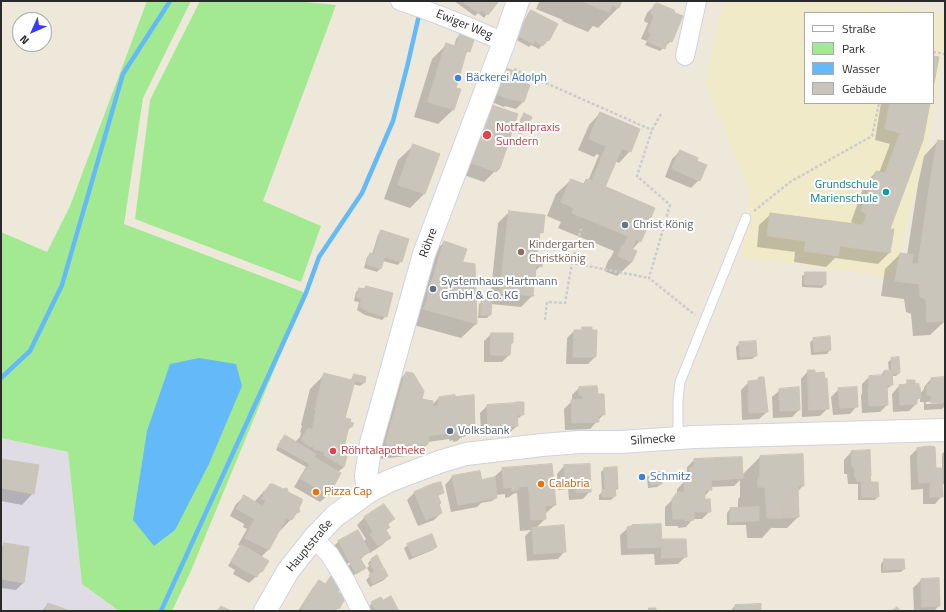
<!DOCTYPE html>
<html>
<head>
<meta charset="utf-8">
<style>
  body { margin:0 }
  #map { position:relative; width:946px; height:612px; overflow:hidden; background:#eee8db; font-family:"Titillium Web",sans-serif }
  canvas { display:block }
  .frame { position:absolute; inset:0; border:2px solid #2a2a2a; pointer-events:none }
  .legend { position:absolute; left:804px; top:12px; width:130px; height:92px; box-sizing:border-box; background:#fff; border:1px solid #aaa; margin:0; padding:5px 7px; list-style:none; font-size:12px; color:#2a2a2a }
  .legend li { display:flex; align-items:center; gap:8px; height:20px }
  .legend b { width:20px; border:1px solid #aaa }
  .north { position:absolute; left:12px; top:12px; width:40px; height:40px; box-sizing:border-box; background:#fff; border:1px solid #aaa; border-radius:50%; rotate:225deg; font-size:11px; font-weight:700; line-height:16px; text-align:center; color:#2a2a2a }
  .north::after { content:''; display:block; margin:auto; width:14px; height:18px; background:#363dff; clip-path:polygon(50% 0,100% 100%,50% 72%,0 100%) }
</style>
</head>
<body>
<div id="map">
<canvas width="946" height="612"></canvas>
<div class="frame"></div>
<ul class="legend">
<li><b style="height:5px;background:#fff"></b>Straße</li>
<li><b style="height:11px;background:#a2e992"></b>Park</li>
<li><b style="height:11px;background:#64baf9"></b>Wasser</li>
<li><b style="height:11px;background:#c9c5bb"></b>Gebäude</li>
</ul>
<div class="north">N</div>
</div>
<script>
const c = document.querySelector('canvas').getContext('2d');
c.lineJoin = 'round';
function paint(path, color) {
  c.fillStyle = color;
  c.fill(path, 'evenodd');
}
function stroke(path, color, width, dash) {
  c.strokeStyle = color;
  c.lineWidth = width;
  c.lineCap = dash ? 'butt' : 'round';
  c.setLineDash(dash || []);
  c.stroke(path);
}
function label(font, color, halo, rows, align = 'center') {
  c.font = font + ' "Titillium Web",sans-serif';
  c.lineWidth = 4;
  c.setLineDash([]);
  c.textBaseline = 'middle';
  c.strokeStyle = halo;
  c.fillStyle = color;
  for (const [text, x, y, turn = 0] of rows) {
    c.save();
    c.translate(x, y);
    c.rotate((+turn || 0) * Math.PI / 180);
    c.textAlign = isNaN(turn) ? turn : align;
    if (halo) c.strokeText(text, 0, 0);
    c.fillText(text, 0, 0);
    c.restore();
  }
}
paint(new Path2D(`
  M1 438 68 452 82 584 119 611H1Z`), '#e0dce5');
paint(new Path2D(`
  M723 1H859L945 13V44L927 148 893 277 741 257 750 195 706 84ZM805 13H933V103H805Z`), '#f1eac9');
paint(new Path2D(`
  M147 1H191L143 98 124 224 306 293 190 573 172 611H119L82 584 68 452 1 438V232L47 252 70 206Z
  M200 1H295L336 5 263 201 321 226 301 282 135 219 150 100Z`), '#a2e992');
paint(new Path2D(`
  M199 358 236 364 242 386 209 464 175 530 154 546 133 520 147 431 170 364Z`), '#64baf9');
paint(new Path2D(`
  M454 1H497L484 18 478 13 475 16Z
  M535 1H621L618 8 598 28 593 26 588 32 562 21 563 20 536 9 539 2Z
  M655 5 671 41 660 51 645 45 647 41 641 39 648 23 645 22 644 20 647 13Z
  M531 11 548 40 545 44 543 43 539 49 531 45 529 47 515 39 528 14Z
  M460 35 469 51 465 54 455 88 453 110 438 124 414 117 432 59 447 44 454 47 456 39Z
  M506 69 520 74 518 82 529 86 523 102 516 109 505 106 504 107 489 101 502 73Z
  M881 103H929L889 230 890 252 878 264 835 258 826 267 794 262 795 252 757 247 759 225 771 214 854 224 851 222 865 183 876 172 879 173 890 144 875 140Z
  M492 106 499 167 484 182 461 174 481 117Z
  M600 113 630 151 619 163 615 161 604 188 640 241 632 250V262L617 276 604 271 608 261 611 257 614 251 558 228 561 222 547 216 556 194 571 180 582 185 586 180 588 181 599 155 597 154 594 157 578 150 589 125Z
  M525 114 524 131 521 134 515 132 521 118Z
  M938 141 945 142V321L930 335 913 336 911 314 906 312 904 299 881 296 885 269 900 254 907 255 918 184 924 156Z
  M413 146 424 194 410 208 384 199 398 160Z
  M680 151 696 161 699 180 691 188 665 177 672 159Z
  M509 212 542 232 538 236 536 258 542 265 534 272 532 296 521 307 491 304 490 315 487 318H478L479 304 483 300H490L498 223Z
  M381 231 401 261 398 265 383 261 381 268 377 272 364 268 367 257 371 254H372L378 235Z
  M444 242 461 263 474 265 476 324 461 338 410 324 430 257Z
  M806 273 825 284 822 288 802 287V276Z
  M366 287 386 316 382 320 365 315 357 310 359 302 354 301 356 292 360 289 363 290Z
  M583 328 595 357 588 364H566L567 338 574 331H580Z
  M491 334 512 343 510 345 509 355 502 362H484V341Z
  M814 339 830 350 827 354 811 355 810 342Z
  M740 343 756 356 752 359 737 360 736 347Z
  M892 359 899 373 896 376H891L892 385 888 388H887V405L880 412 862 413 861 395 862 394V384L869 377 881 376V375L884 371H889L888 362Z
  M945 369V406L942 409 924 410V402H920V398L916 401V404L909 411 893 412 892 394 899 386H904L908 381 914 384 913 385 920 394 924 389V387L931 379 944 378V370ZM943 401V403L926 404V402Z
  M808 371 828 408 820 416 802 417 801 379Z
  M406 373 420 400 431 406 439 398 474 429 466 436 462 437 457 441 453 442V440L450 441 449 439 428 442V444L416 455 379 459 375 454 395 384Z
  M325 374 350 381 354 376 364 383 360 386 353 384 344 418 352 423 351 427 347 431 342 452 344 467 338 472 340 473 328 495 320 502 294 487 306 467 276 450 281 440 285 437 295 442 300 437 301 433 300 432 302 426 301 425 310 389Z
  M759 378 767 412 759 419 742 420 741 390 749 382H755Z
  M596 387 597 395 604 414 590 429 565 430 564 409 572 401V395L579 388Z
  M839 389 857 406 850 414 833 415 831 397Z
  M780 390 799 410 792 417 773 418 772 397Z
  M517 403 523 414 519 418H516L517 426 509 433 481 434 480 413 487 406 516 404Z
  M917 449 935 469H942V454L945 451V484H942V496L935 504H923V489L911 490 910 456Z
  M851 452 878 496 875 500H858V484H848L847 474H844V460Z
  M802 455 803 486 798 491V517L787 528H772V527L762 538H747L746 525H727V513L730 509H738V499L740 497V480L734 486 710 487V490L704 497V500L710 511 702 519H693L686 527 678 528V526H665V507L677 495V489L684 482 683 476 687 472V467L694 460 742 475 760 457Z
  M1 460 33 493 22 505 1 501Z
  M552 465 555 505 545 514V519L536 528 565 551 558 559 527 561 525 536 531 530 520 531 517 493 513 494 509 497 505 498V494L496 495V498L492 501 481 503 477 507 451 512 445 485 452 477 481 481 495 478V476L503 469Z
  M564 466 590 491 583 499 569 500 568 489 558 490 557 474Z
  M604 469 617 489 614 492 615 496 611 500H599V495L602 492 601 472Z
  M650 474 661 484 657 487 648 488 647 477Z
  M270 485 287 492 298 508 299 511 276 535 269 549 261 557 262 571 249 583 233 574 235 570 228 566 238 549 241 546 238 545 247 529 243 527 244 524 230 516 236 504 244 497 254 502Z
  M434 485 442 493 437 497 438 504 441 513 434 520 418 526 407 500 414 493Z
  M384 505 393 519 387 526 385 530 390 538 382 545 370 553 369 551 360 560 365 568 361 571 352 576 347 567 354 560 353 559 342 569 331 549 339 541 363 542 366 539 357 525 364 518Z
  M628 528 661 540H685L686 556 678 564 655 565 654 554 621 555 620 535Z
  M5 544 23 583 16 590 1 588V548Z
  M408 545 436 547 433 550 409 560 404 548Z
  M371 560 382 566 378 571 387 576 384 580 370 587 366 580 371 575 367 568 369 566 368 563Z
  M884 560 904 569 901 572 881 573V564Z
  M332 576 341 584 337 592 338 608 335 611H298L312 589 319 581 325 585Z
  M938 579 939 606 934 611H914L913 588 921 580Z
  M372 603 398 611H365Z
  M48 604 67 611H42Z
  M735 606 761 611H732V609Z`), '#0003');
stroke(new Path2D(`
  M1 378 30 351 62 285 123 74 170 1
  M161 611 306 293 319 257 362 193 393 121 407 67 420 11`), '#64baf9', 4.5);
const building = new Path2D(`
  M462 1H499L488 15 482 10 479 13Z
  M582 1H622L619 8 612 5 609 12Z
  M657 3 674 10 675 13 683 16 672 42 648 32 654 16 652 15 651 12 654 5Z
  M531 10 558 24 549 41 538 35 533 44 517 35Z
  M651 33 668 40 665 49 648 42Z
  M460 34 472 38 474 40 470 52 467 51V50L456 46Z
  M538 35 547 40 543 46 535 41Z
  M446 43 467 50 456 88 461 89 454 110 428 102Z
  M933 56 939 57 933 88Z
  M506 68 522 74 519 81 503 76Z
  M503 76 530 85 524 102 513 99V100L496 94Z
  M890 103H930L923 140 890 229H894L890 253 840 246 838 256 804 251 806 241 767 236 770 213 863 225 867 214 861 211 876 171 885 173 900 133 885 129Z
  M492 105 518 114 500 168 496 172 472 163Z
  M600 112 640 129 631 152 608 143 606 146 589 139Z
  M524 113 532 117 525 132 518 128Z
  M938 140 945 141V321L927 322 926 299 920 297 919 284 895 281 900 253 913 255 912 264H918L932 169Z
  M608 143 622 148 605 187 592 181Z
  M413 144 440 154 425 194 398 185Z
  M680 150 698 158 697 161 707 165 700 181 672 169Z
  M571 179 584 184 586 179 588 180V179L655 208 641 242 636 239 632 249 637 251 632 262 618 256 622 245 624 246 628 236 572 213 574 208 561 202Z
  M509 210V211L545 215 543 233 540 232 537 257 542 258 543 256 542 267H541L542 265H536L535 282H536L534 283 533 295H534V296L500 293Z
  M381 230 409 239 402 262 374 254Z
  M444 241 467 249 456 281 467 284 465 310H466L463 320 423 309V308H424L427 301 430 283 431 284Z
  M370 253 385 257 381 269 367 264Z
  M463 262 475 264 477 324 463 320 466 310H465L467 284 456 281Z
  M805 272H826V285L805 284Z
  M366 286 393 293 387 317 369 312 371 305 361 302Z
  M359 288 365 289 362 299 357 297Z
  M482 299H492L491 315H481Z
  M361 302 371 305 369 312 360 307Z
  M582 327H592V330H597L596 357H573L574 330H582Z
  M491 333H513V343H511L510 355H491Z
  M830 336 831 350 814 352 813 338Z
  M756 341 757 356 740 357 739 342Z
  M899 357 900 373 892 374 891 358Z
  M808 370H815V373L824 372 825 379 827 378 829 409 809 410Z
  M892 370 893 385H886L884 371Z
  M406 372 413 373 424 391 422 399 433 401 428 444 390 448 386 443Z
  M324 373 355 381 345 418 351 419 350 422 354 423 352 427 349 426 343 452 348 453 344 467 324 455 325 452 314 449V447L309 446 301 440 308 428 312 430 315 418H314L316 411 315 410Z
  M354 374 366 377 365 383 352 380Z
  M885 375 886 385H887L888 405 869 406 868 387H869V376Z
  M759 377H764L768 412 749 413 748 393H749L748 381 758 380Z
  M945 377V402L931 403V395H927V385L931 384V378Z
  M907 380H915V384L908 385Z
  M919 384V387H920L921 398H917V404L900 405 899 385Z
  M597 386 598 394H604L605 415H598L599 422 572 423 571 400 583 399V395H579V387Z
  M799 387 800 410 780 411 779 389Z
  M857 387 858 407 840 408 838 388Z
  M455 395 458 420H455L457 432 435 435 439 397Z
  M474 395 475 429 466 430V434L460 435V433L457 434 455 420H458L455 397Z
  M516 402H524V415H517Z
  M516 403 518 426 488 428 487 405Z
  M438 406 435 435 429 436 432 407Z
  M285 435 316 454 310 464 278 446Z
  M930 446 935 447 936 469H930V472H918L917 448Z
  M870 450 871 476 855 477 854 467H852L851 451Z
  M803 454 804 486H798L799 517 784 518 780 455Z
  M780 455 783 518H767L765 487H758V477H760V456Z
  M314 457 341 473 329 495 301 479Z
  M742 457 743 478 717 480 716 458Z
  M716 458 717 480H711L712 490H695L694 459Z
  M1 459 39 465 34 494 1 488Z
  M552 464 556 505 545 506 546 519 531 520 527 466Z
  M590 464 591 492 576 493V482L565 483 564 465Z
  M527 466 528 486 518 487V490L512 491V487L504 488 502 468Z
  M617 467 618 489 605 490 604 468Z
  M694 467 695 490H705V501H685L684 481 691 480 690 468Z
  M936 468H942L943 497H929H930V482L919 483 918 472H930V469Z
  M480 471 486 500 458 505 452 476Z
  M661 472 662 484 651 485 650 473Z
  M870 476 871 482H878L879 497H862L861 481H857L856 477Z
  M495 477 497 498 486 500 482 480Z
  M441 482 444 493 438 495 433 484Z
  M270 484H273L283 489 287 488 288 492 302 499V502L299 508 300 512 296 513 293 519 290 520 263 506 266 500 262 499 264 496 263 492 266 491Z
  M433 484 441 503 439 504 442 513 426 520 414 492Z
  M615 489 616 496 602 497V490Z
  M678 492 684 493 685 519H673L672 499Z
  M244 495 262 506 255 519 237 509Z
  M710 499 711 512H694V520L685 521V501H705V500Z
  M384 504 395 519 387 524 390 527 386 530 391 538 378 546 370 534 373 532 364 517Z
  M262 506 286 518 269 550 245 538Z
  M759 507V521L730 522V508Z
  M661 524 662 547 628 548 627 527 632 526V525Z
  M564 525 566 552 534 554 532 528Z
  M358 530 370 552 350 563 338 541Z
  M432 534 437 547 413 557 407 544Z
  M662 539H686L687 557 662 558Z
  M4 543 29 547 24 583 1 579V562Z
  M241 545 249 549 239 567 231 562Z
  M249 549 269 561 262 572 260 571 257 577 239 567Z
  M377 555 383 567 375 572 370 564 372 563 371 559Z
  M360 558 366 568 356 574 350 563Z
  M884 559H904L905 569 884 570Z
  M384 568 388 576 373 584 369 575Z
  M332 575 342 584 338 592 326 584Z
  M939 578 940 606 922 607 921 579Z
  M319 580 346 597 339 609 337 607 335 609 310 594Z
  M310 594 335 609 334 611H305L301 608Z
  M391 596 399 611H376L371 602 381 597 383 600Z
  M48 603 70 611H45Z
  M761 604V611H735V605Z
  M221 606 231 611H218Z
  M897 607 900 611H889L893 610Z
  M649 608H656V611H649Z`);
paint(building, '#c9c5bb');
stroke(building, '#c9c5b4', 1);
const lane = new Path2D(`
  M678 438V400L680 382 746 218`);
const street = new Path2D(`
  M400 1C436 13 470 27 504 42
  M685 56 697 1
  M314 538 330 555 347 583 361 611`);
const secondary = new Path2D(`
  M368 492 366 476 371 443 424 254 504 42 518 1
  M265 611 288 571 314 538 335 516 368 492 389 481 439 462 466 454 542 445 579 442H620L695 437 945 430`);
stroke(lane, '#d0d1e4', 11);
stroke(street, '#d0d1e4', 20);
stroke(secondary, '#d0d1e4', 24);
stroke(new Path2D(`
  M933 52 945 54
  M514 69 652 130
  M661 114 652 130 637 176 670 205 649 278 695 315
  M754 211 790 182 872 136 879 103
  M545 261 572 263 649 278
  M545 320 547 302 565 303 572 263 581 229`), '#ccc', 2.5, [3, 2]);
stroke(lane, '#fff', 9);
stroke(street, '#fff', 18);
stroke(secondary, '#fff', 22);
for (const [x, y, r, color] of [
  [458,78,4,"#3f7fe0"],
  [487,135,5,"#e0444e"],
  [886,192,4,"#0f9aa8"],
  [625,225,4,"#6b7280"],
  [521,252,4,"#8d6e63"],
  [433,289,4,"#5c6f8a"],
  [450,431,4,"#5c6f8a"],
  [333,451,4,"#e0444e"],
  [642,477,4,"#3f7fe0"],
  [541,484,4,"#e8710a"],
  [316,492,4,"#e8710a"]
]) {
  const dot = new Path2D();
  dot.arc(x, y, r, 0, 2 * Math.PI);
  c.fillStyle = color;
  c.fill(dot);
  stroke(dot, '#fff', 1.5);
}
label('12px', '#2a2a2a', '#fff', [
  ["Ewiger Weg",464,25,22],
  ["Röhre",429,243,-70],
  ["Silmecke",653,440,-4],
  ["Hauptstraße",310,546,-50]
]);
label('12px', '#366cbe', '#fff', [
  ["Bäckerei Adolph",466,78],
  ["Schmitz",650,477]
], 'left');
label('12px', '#be3a42', '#fff', [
  ["Notfallpraxis",496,128],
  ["Sundern",496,142],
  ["Röhrtalapotheke",341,451]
], 'left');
label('12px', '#0d838f', '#fff', [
  ["Grundschule",878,185],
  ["Marienschule",878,199]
], 'right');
label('12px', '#5b616d', '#fff', [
  ["Christ König",633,225]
], 'left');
label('12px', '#785e54', '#fff', [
  ["Kindergarten",529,245],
  ["Christkönig",529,259]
], 'left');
label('12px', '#4e5e75', '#fff', [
  ["Systemhaus Hartmann",441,282],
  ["GmbH & Co. KG",441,296],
  ["Volksbank",458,431]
], 'left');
label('12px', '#c56008', '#fff', [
  ["Calabria",549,484],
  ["Pizza Cap",324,492]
], 'left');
</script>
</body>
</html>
